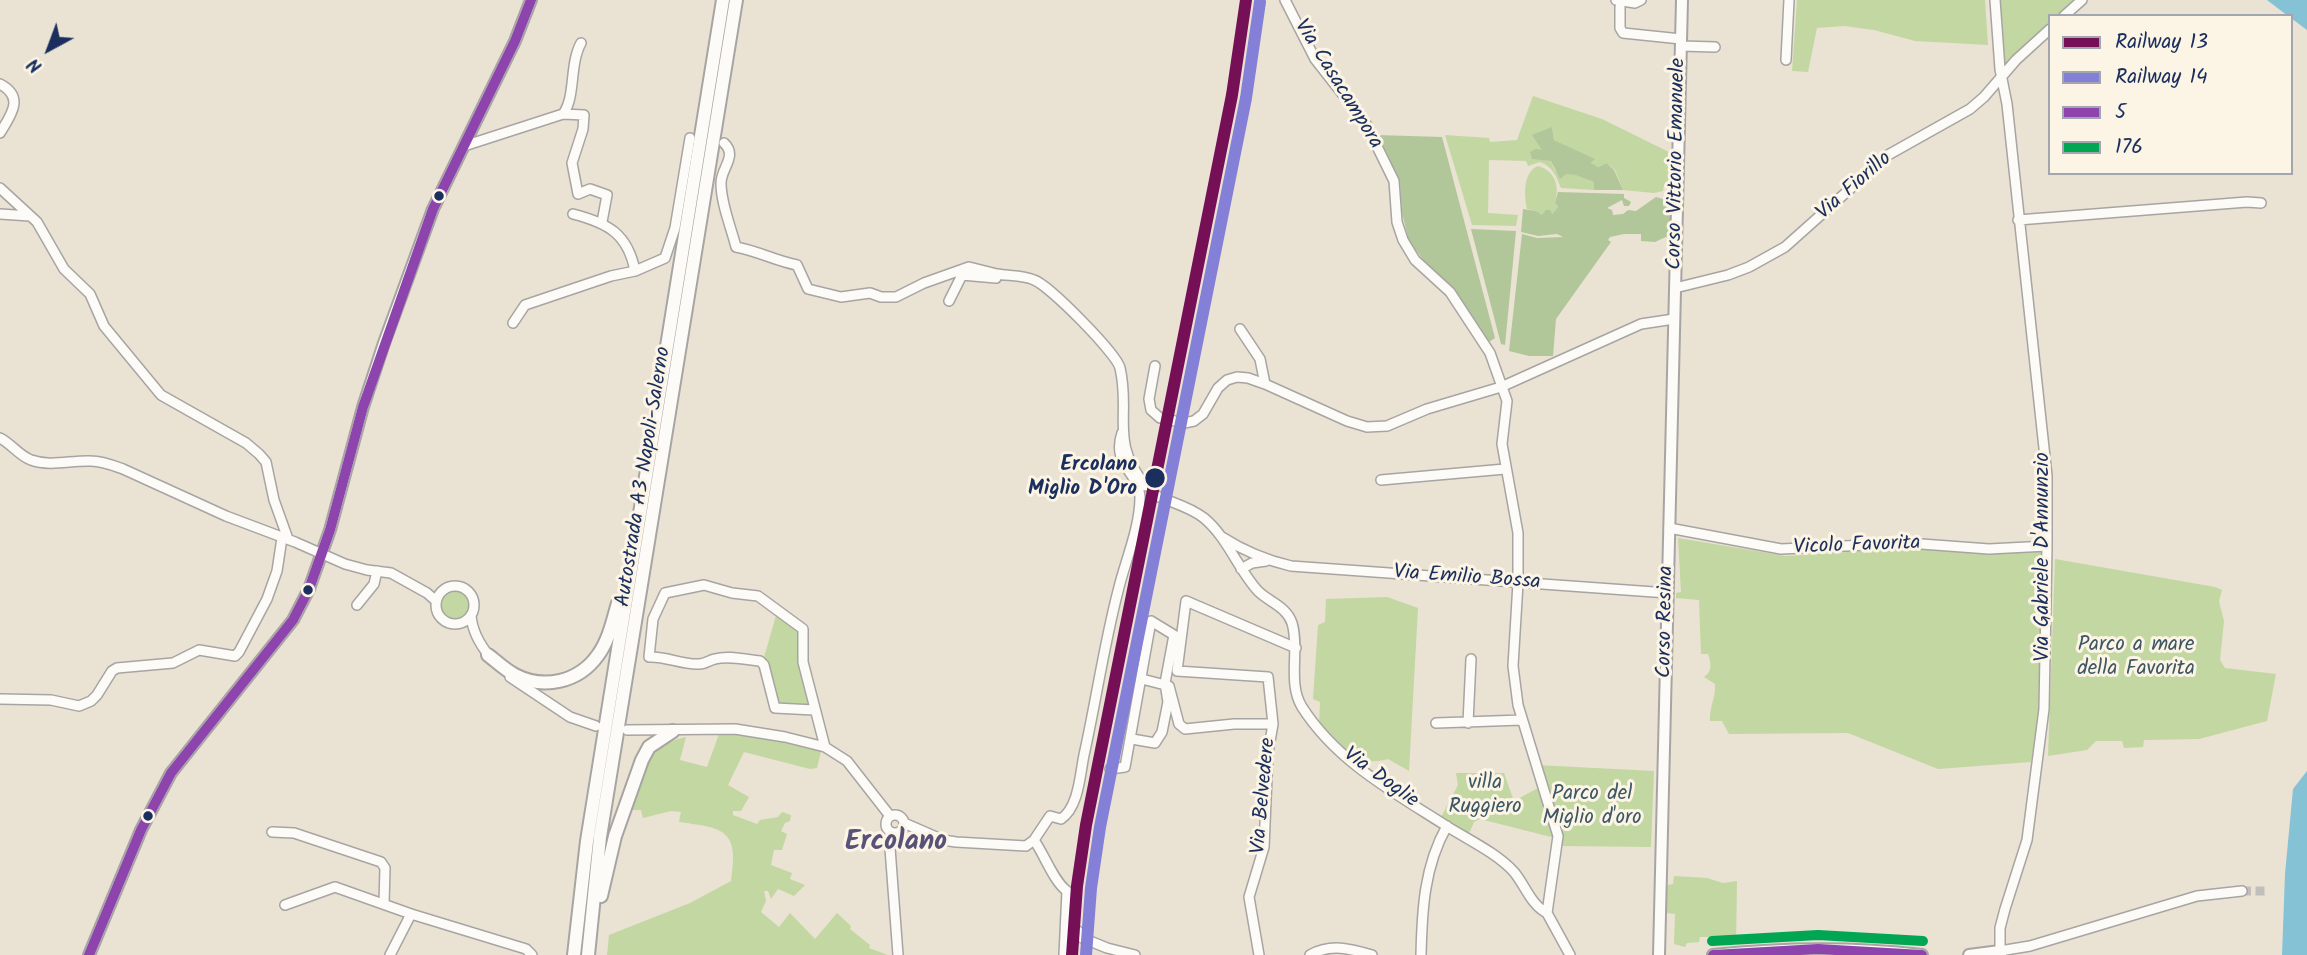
<!DOCTYPE html>
<html>
<head>
<meta charset="utf-8">
<style>
  body { margin:0 }
  #map { position:relative; width:2307px; height:955px; overflow:hidden; background:#eae2d3; font-family:Kalam,sans-serif }
  canvas { display:block }
  .legend { position:absolute; left:2048px; top:14px; width:245px; height:161px; box-sizing:border-box; background:#fcf5e5; border:2px solid #a2a6af; margin:0; padding:9px 12px; list-style:none; font-size:21px; color:#1b2f5e }
  .legend li { display:flex; align-items:center; gap:14px; height:35px }
  .legend b { width:35px; border:2px solid #a2a6af }
  .north { position:absolute; left:14px; top:14px; width:70px; height:70px; -webkit-text-stroke:5px #fcf5e5; paint-order:stroke; rotate:221deg; font-size:19px; font-weight:700; line-height:28px; text-align:center; color:#1b2f5e }
  .north::after { content:''; display:block; margin:auto; width:24px; height:32px; background:#1b2f5e; clip-path:polygon(50% 0,100% 100%,50% 72%,0 100%) }
</style>
</head>
<body>
<div id="map">
<canvas width="2307" height="955"></canvas>
<ul class="legend">
<li><b style="height:9px;background:#751056"></b>Railway 13</li>
<li><b style="height:9px;background:#8480d7"></b>Railway 14</li>
<li><b style="height:9px;background:#8e44ad"></b>5</li>
<li><b style="height:9px;background:#00a651"></b>176</li>
</ul>
<div class="north">N</div>
</div>
<script>
const c = document.querySelector('canvas').getContext('2d');
c.lineJoin = 'round';
function paint(path, color) {
  c.fillStyle = color;
  c.fill(path, 'evenodd');
}
function stroke(path, color, width, dash) {
  c.strokeStyle = color;
  c.lineWidth = width;
  c.lineCap = dash ? 'butt' : 'round';
  c.setLineDash(dash || []);
  c.stroke(path);
}
function label(font, color, halo, rows, align = 'center') {
  c.font = font + ' Kalam,sans-serif';
  c.lineWidth = 6;
  c.setLineDash([]);
  c.textBaseline = 'middle';
  c.strokeStyle = halo;
  c.fillStyle = color;
  for (const [text, x, y, turn = 0] of rows) {
    c.save();
    c.translate(x, y);
    c.rotate((+turn || 0) * Math.PI / 180);
    c.textAlign = isNaN(turn) ? turn : align;
    if (halo) c.strokeText(text, 0, 0);
    c.fillText(text, 0, 0);
    c.restore();
  }
}
paint(new Path2D(`
  M1797 0H1985L1988 45 1915 41 1874 30 1844 26 1817 28 1808 72 1792 71Z
  M1999 0H2081L2065 16H2050V30L2002 77Z
  M1533 96 1602 119 1671 153V185H1664L1663 191 1654 193 1623 190 1615 170 1607 163 1598 167 1591 164 1594 159 1554 140 1552 127 1540 146 1543 151 1539 159 1551 161 1555 171 1575 175 1594 182V190L1561 188C1556 176 1553 167 1540 162L1528 166 1526 161 1489 160 1488 213 1518 215 1516 226 1472 225 1445 135 1489 138 1490 142 1517 140Z
  M1538 166C1555 171 1560 186 1555 203L1558 207 1551 215 1542 216 1536 211 1527 209C1524 195 1523 172 1538 166Z
  M1678 538 1786 556 1908 548 2042 551 2039 709 2031 762 1938 769 1848 733 1729 734 1722 721H1710C1709 707 1716 698 1715 684L1704 677C1713 671 1711 663 1708 654H1701L1699 600 1676 598V593L1681 592Z
  M2055 559 2215 587 2222 590 2219 601 2224 621 2220 660 2225 668 2276 674 2267 721 2199 739 2144 740 2143 747 2124 748 2122 741H2096L2087 750 2048 756Z
  M440 605a15 15 0 1 1 30 0a15 15 0 1 1-30 0Z
  M1387 597 1418 608 1409 771 1388 759C1357 768 1337 747 1319 725L1320 702 1313 699 1318 625 1325 622 1326 599Z
  M777 612 800 629 801 664 810 708 777 705 763 661Z
  M719 734 759 735 821 751 817 768 810 769 744 752 728 785 749 797 741 811H733V815L757 824 760 820 778 817 782 812 791 815 790 821 785 823 781 831 787 834 782 850H774L771 865 792 873 790 879 805 885 794 896 778 889 771 899 768 891H764L766 901 761 912 779 927 790 913 815 939 837 913 851 926 850 929 870 945 869 948 888 955H607L609 935 690 903 731 881C739 830 725 828 679 822L681 812 671 811 643 818 641 810H628C643 772 642 747 686 737L680 760 707 767Z
  M1536 765 1654 771 1651 847 1561 846 1557 823Z
  M1456 773H1504L1514 801 1540 787 1555 838 1480 819 1474 822 1467 838 1439 821 1458 785Z
  M1674 876 1707 878 1723 883 1737 881 1736 944 1712 943V937H1700L1699 942 1687 943 1685 947 1674 944 1675 914 1666 913 1667 885 1673 884Z`), '#c3d7a2');
paint(new Path2D(`
  M1552 127 1554 140 1595 159 1591 163 1598 167 1607 163 1614 170 1623 190H1594V182L1575 175 1566 174 1560 179 1551 161 1532 159 1530 152 1536 149 1542 150 1532 135Z
  M1377 135 1442 137 1495 338 1489 342 1451 286 1427 265 1409 241 1402 213 1400 182Z
  M1558 192 1624 194V198L1631 202 1629 206H1624L1622 200 1607 208 1612 210 1613 215 1623 214 1628 210 1636 211 1656 197 1663 199V206L1670 207V235L1655 242 1641 241V234H1624L1610 237 1608 240 1611 242 1556 319 1553 356H1529L1509 351 1522 234 1537 238 1563 237 1557 234 1538 236 1521 232 1523 209 1536 211 1542 215 1546 210H1550L1552 214 1558 207 1555 203Z
  M1471 229 1516 231 1505 345 1501 344Z`), '#b1c799');
paint(new Path2D(`
  M2267 0H2307V30L2291 18V16H2288Z
  M2307 771V955H2282L2285 874 2293 789Z`), '#85c2d6');
stroke(new Path2D(`
  M2242 891H2266`), '#c1bebc', 9, [9, 4.5]);
const minor = new Path2D(`
  M1285 0 1315 59 1366 124 1394 181 1397 222 1403 240 1415 260 1450 292 1490 353 1507 401 1502 444 1518 533V583L1513 666 1518 705 1558 836 1547 913 1570 955
  M1616 0 1635 3 1641 0
  M1995 0 2000 69 2007 104 2047 476V546L2044 709 2027 840 2005 909 2000 928V951L2030 946 2197 896 2242 891
  M1620 7V28L1623 33 1681 39
  M2064 16 2082 0
  M1681 46 1715 47
  M1786 60 1789 0
  M0 84C25 97 11 115 0 133
  M563 114C576 97 569 65 581 43
  M724 143C738 156 721 168 721 183 721 204 731 227 736 247 758 251 776 261 797 265L808 289 841 297 870 293 881 297H896L924 283 969 267 997 274
  M464 146 563 114 584 115 583 129 572 163 578 194 590 189 607 195 602 222
  M0 188 37 222 64 269 90 294 104 326 161 395 246 443 259 454 266 462 274 500 288 539
  M0 214 30 216
  M573 214C608 223 628 234 635 271
  M2018 220 2247 202 2261 203
  M1675 288 1728 275 1749 267 1785 247 1888 155 1970 109 1984 97 2016 60 2050 29
  M949 301 962 275 996 278 997 274C1008 276 1024 275 1034 280 1049 285 1117 354 1120 368 1131 415 1109 442 1146 486
  M513 323 525 305 611 276 635 271 665 258 675 228 690 138
  M1240 329 1260 359 1265 384
  M1155 366 1149 399 1151 410 1160 418
  M1170 420 1184 423 1194 421 1203 414 1218 388 1227 380 1237 377 1248 378 1265 384 1347 421 1367 427 1387 426 1427 409 1501 387 1641 324 1674 319
  M0 438C12 444 18 455 31 460 51 467 71 460 91 461 102 461 112 465 123 469L226 516 295 542 345 564 367 570 391 573 427 593 436 601
  M1381 480 1505 469
  M1157 496C1173 503 1190 507 1204 518 1227 537 1238 569 1258 591 1269 602 1286 606 1292 623 1300 649 1287 683 1302 707 1337 762 1395 793 1448 827 1469 840 1498 854 1514 872 1525 885 1531 905 1547 913
  M1669 528 1781 549 1908 543 1989 549 2047 546
  M1222 537C1244 551 1265 560 1291 566L1668 593
  M1241 569 1252 563 1266 561
  M436 605a19 19 0 1 1 38 0a19 19 0 1 1-38 0Z
  M357 605 374 584 377 571
  M471 615C472 631 481 646 490 657
  M510 677 570 717 596 726
  M1142 679 1169 686 1179 724 1185 729 1234 724H1273
  M0 699 51 700 79 706 91 701 97 695 112 671 117 668 173 663 199 650 235 656 239 652 267 599 277 571 282 538
  M814 710 775 708 764 665 760 661C747 660 728 655 715 659 709 660 706 664 699 664 682 665 666 656 649 657L653 619 665 593 704 585 732 593 758 596 803 629V662L825 747
  M1436 723 1522 720
  M1468 723 1471 659
  M627 730 735 729 785 737 825 747 847 761 890 816
  M1110 769 1125 767 1151 621 1174 635 1165 683 1168 702 1162 732 1155 743 1132 739
  M886 824a9 9 0 1 1 18 0a9 9 0 1 1-18 0Z
  M904 823 943 840 956 842 1026 846 1034 840 1050 816 1061 819C1079 807 1080 774 1084 755 1096 701 1104 645 1118 591 1125 561 1140 528 1140 497 1139 472 1111 465 1122 433
  M272 832 294 833 381 862 385 868 384 903
  M891 833 890 848 898 955
  M1034 840C1044 854 1054 882 1067 891L1064 955
  M285 905 335 887 411 914
  M1078 931 1080 937 1107 948 1135 955
  M390 955 411 914 526 949 532 955
  M1259 955 1249 897 1264 847 1268 753 1273 724 1268 677 1177 671 1186 601 1296 648
  M1310 955C1331 943 1351 949 1372 955
  M1421 955C1422 911 1424 866 1447 826`);
const major = new Path2D(`
  M89 955 141 830 171 773 293 620 309 589 330 530 363 407 384 343 433 209 515 41 531 0
  M1659 955 1682 0
  M1713 955C1782 948 1853 947 1922 955
  M1969 955 2000 951 2001 955`);
const highway = new Path2D(`
  M488 655C496 661 505 670 515 675 544 690 579 682 598 655 609 640 613 620 618 603
  M601 896 615 836 642 760 649 747 673 731
  M574 955 587 841 723 0
  M588 955 600 837 736 0`);
stroke(minor, '#a7a5a3', 12);
stroke(major, '#a7a5a3', 14);
stroke(highway, '#a7a5a3', 16);
stroke(minor, '#fcfbf8', 9);
stroke(major, '#fcfbf8', 10);
stroke(highway, '#fcfbf8', 12);
stroke(new Path2D(`
  M89 955 141 830 171 773 293 620 309 589 330 530 363 407 433 209 515 41 531 0
  M1713 955 1818 949 1922 955`), '#8e44ad', 10);
stroke(new Path2D(`
  M1712 941 1818 935 1923 941`), '#00a651', 10);
stroke(new Path2D(`
  M1072 955 1077 886 1086 825 1232 95 1246 0`), '#751056', 12);
stroke(new Path2D(`
  M1086 955 1091 888 1100 827 1246 98 1260 2`), '#8480d7', 12);
for (const [x, y, r, color] of [
  [439,196,6,"#1b2f5e"],
  [1155,478,11,"#1b2f5e"],
  [308,590,6,"#1b2f5e"],
  [148,816,6,"#1b2f5e"]
]) {
  const dot = new Path2D();
  dot.arc(x, y, r, 0, 2 * Math.PI);
  c.fillStyle = color;
  c.fill(dot);
  stroke(dot, '#fcf5e5', 2.5);
}
label('21px', '#1b2f5e', '#fcf5e5', [
  ["Via Casacampora",1337,85,58],
  ["Corso Vittorio Emanuele",1678,164,-89],
  ["Via Fiorillo",1855,187,-41],
  ["Autostrada A3 Napoli-Salerno",645,477,-81],
  ["Vicolo Favorita",1857,547,-2],
  ["Via Gabriele D'Annunzio",2044,557,-90],
  ["Via Emilio Bossa",1467,579,4],
  ["Corso Resina",1667,622,-89],
  ["Via Doglie",1380,779,36],
  ["Via Belvedere",1265,796,-85]
]);
label('bold 21px', '#1b2f5e', '#fcf5e5', [
  ["Ercolano",1137,466],
  ["Miglio D'Oro",1137,490]
], 'right');
label('21px', '#3d5765', '#fcf5e5', [
  ["Parco a mare",2136,646],
  ["della Favorita",2136,670],
  ["villa",1485,784],
  ["Ruggiero",1485,808],
  ["Parco del",1592,795],
  ["Miglio d'oro",1592,819]
]);
label('bold 28px', '#585279', '#fcf5e5', [
  ["Ercolano",896,844]
]);
</script>
</body>
</html>
